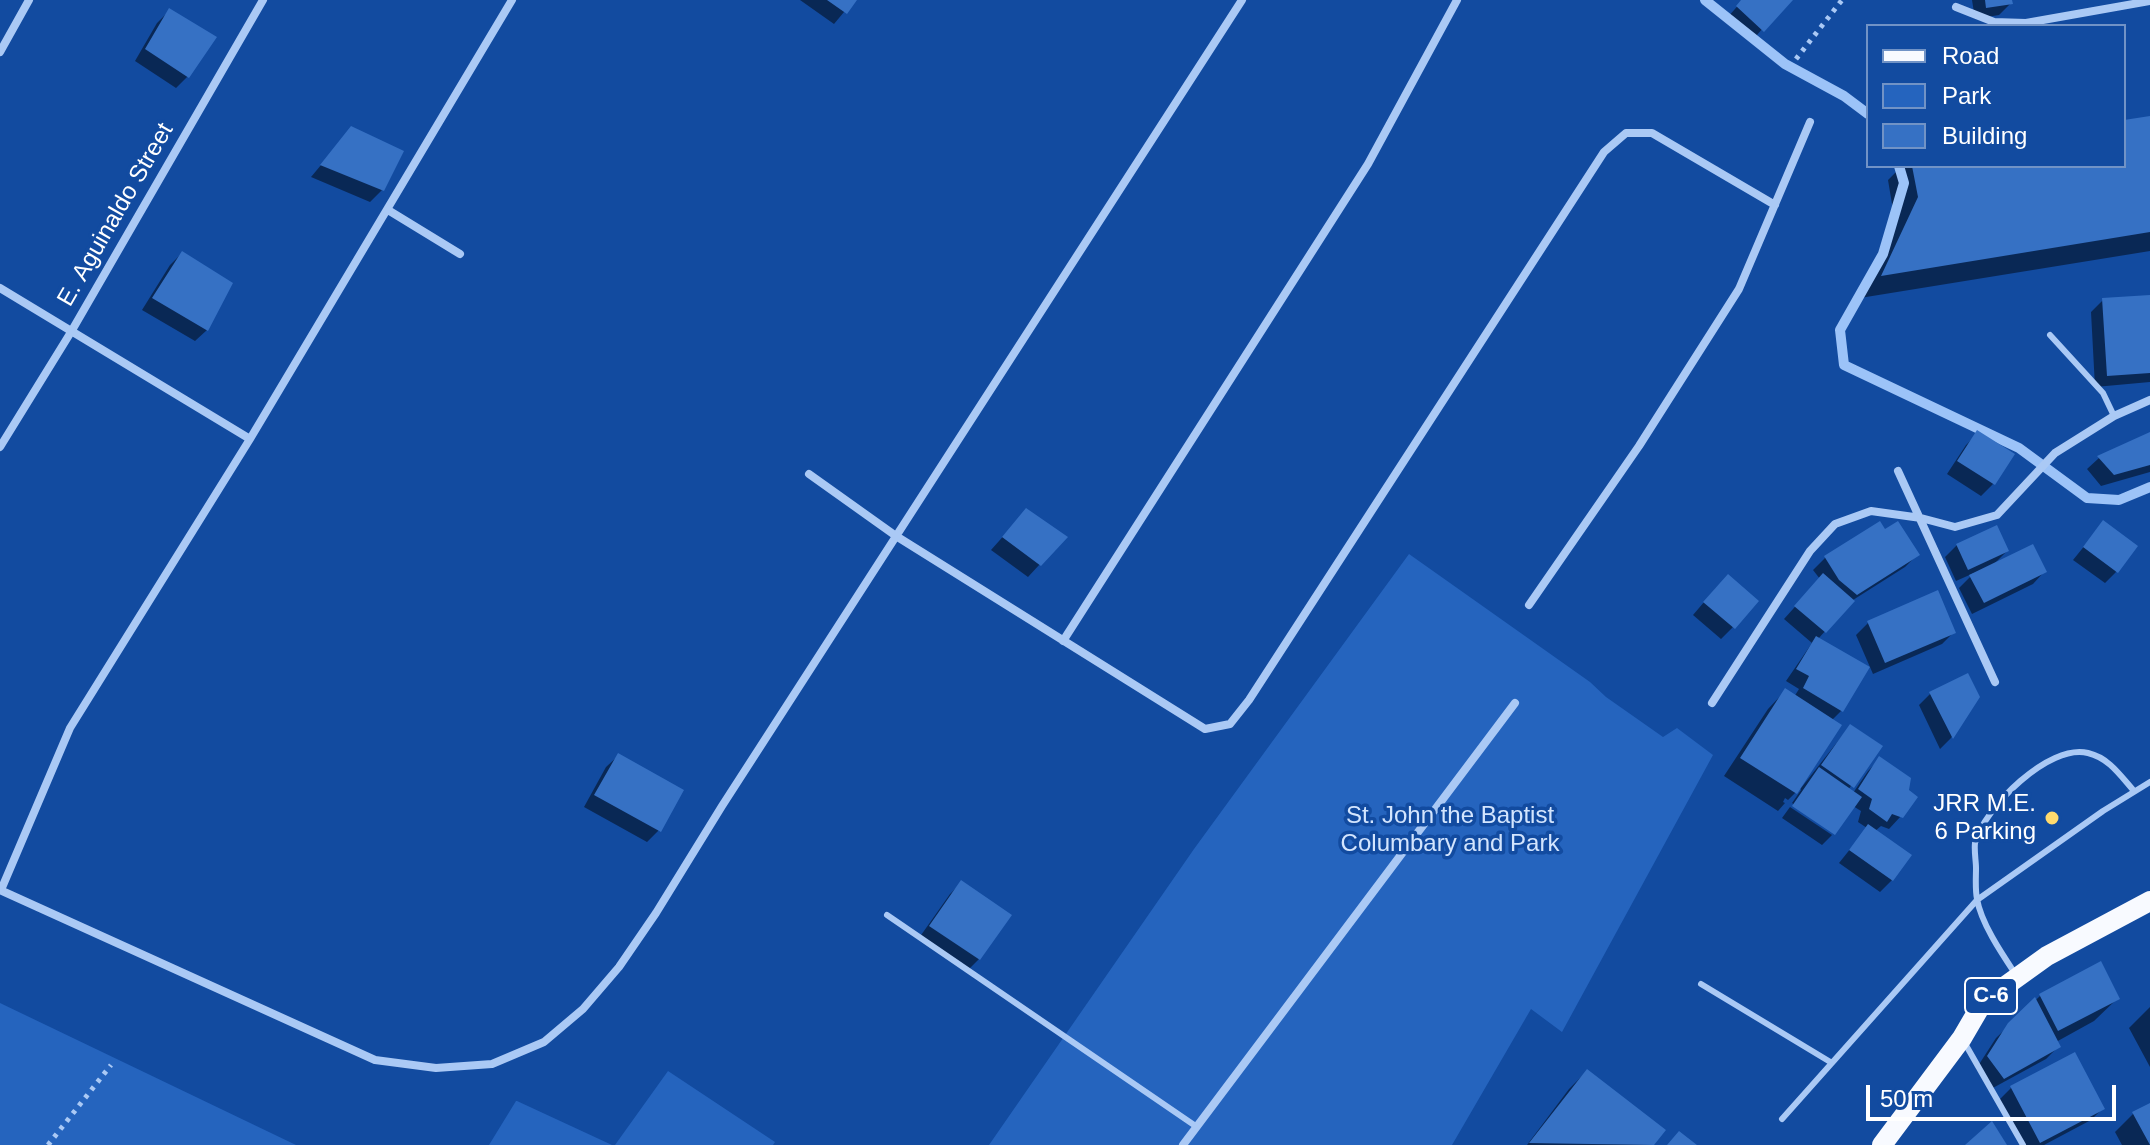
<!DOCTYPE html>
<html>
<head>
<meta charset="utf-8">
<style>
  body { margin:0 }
  #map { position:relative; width:2150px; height:1145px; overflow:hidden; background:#124ba0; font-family:Helvetica,sans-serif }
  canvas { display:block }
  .legend { position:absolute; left:1866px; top:24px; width:260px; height:144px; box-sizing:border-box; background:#124ba0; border:2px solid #7193c6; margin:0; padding:10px 14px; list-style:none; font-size:24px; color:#fff }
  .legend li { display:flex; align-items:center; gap:16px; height:40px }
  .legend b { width:40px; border:2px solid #7193c6 }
  .scale { position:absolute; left:1866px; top:1085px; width:250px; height:36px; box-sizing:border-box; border:4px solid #fff; border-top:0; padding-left:10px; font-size:24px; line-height:28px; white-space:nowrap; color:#fff; -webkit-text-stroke:6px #124ba0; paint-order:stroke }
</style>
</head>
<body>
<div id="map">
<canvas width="2150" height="1145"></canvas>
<ul class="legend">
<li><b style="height:10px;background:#f8faff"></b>Road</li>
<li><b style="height:22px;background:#2564be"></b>Park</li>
<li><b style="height:22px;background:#3671c4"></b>Building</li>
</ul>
<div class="scale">50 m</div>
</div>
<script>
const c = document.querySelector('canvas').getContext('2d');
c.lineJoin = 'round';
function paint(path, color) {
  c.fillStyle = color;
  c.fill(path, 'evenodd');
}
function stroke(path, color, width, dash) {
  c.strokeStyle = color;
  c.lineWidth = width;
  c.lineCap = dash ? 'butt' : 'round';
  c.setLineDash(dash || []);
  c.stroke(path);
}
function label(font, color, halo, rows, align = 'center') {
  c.font = font + ' Helvetica,sans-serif';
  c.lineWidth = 7;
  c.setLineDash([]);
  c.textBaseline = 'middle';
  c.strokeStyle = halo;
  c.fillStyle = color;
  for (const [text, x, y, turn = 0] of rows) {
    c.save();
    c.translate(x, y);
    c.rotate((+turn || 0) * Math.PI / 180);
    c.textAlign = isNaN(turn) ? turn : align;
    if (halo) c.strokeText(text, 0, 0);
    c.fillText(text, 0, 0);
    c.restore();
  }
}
paint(new Path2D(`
  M1409 554 1590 682 1606 697 1663 737 1677 728 1713 755 1562 1032 1531 1009 1452 1145H989L1194 849Z
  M0 1003 296 1145H0Z
  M668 1071 775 1142 773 1145H615Z
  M516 1101H517L612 1145H489Z`), '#2564be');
paint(new Path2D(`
  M800 0H854L834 24Z
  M1743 0H1787L1751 42 1726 19Z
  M1972 0H2010L2011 3 1999 15 1975 19Z
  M169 11 188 76 176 88 135 61 157 23Z
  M2150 118V251L1860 298 1895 222 1888 180 1902 166H2124V122Z
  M351 129 382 190 370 202 311 177Z
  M182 253 207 330 195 341 142 310 170 265Z
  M2150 297V382L2095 387 2091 312 2103 300Z
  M1978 433 1993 484 1981 496 1947 474 1966 445Z
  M2150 435V472L2101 486 2087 469 2099 458Z
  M1015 523 1065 537 1028 577 991 550Z
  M2103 523 2116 572 2105 583 2073 560Z
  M1885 532 1917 555 1905 567 1853 600 1818 639 1842 710 1832 720 1801 788 1850 726 1880 747 1848 790 1853 793 1868 771 1880 759 1901 816 1889 829 1881 826 1874 832 1892 880 1880 892 1839 863 1867 828 1858 822 1861 811 1853 806 1834 832 1792 803 1801 790 1800 788 1788 800 1785 798 1783 802 1785 803 1778 811 1724 776 1768 709 1785 691 1794 697 1799 689 1786 681 1812 643 1784 619 1820 579 1813 570 1825 558Z
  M1957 545 2007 551 1993 565 2044 572 2033 584 1972 614 1959 588 1974 573 1956 581 1945 557Z
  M1716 588 1733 627 1721 639 1693 615Z
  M1868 623 1954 632 1942 644 1873 674 1856 635Z
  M1931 693 1977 697 1951 738 1940 749 1919 705Z
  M618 756 659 830 647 842 584 807 606 767Z
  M1790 807 1832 835 1822 845 1782 818Z
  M962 882 1009 915 979 959 967 971 919 938 950 894Z
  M2040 996 2118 998 2094 1021 2056 1042 2058 1047 2046 1059 1991 1089 1976 1069 1996 1038Z
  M2150 1007V1067L2129 1028Z
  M2074 1054 2103 1108 2091 1120 2044 1145H2023L1999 1100 2011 1088Z
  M1587 1071 1663 1130 1651 1145H1527L1569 1089Z
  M2150 1105V1145H2122L2115 1132 2133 1114Z`), '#0007');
stroke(new Path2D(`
  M1705 0 1785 64 1844 96 1868 114
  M1899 166 1904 183 1883 254 1840 330 1844 365 2019 448 2087 498 2119 500 2150 487`), '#9cc3f8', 10);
paint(new Path2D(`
  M827 0H857L847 14Z
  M1741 0H1793L1764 32 1736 6Z
  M1985 0H2012L2013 4 1986 8Z
  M169 8 217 37 189 78 145 49Z
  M2150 116V232L1881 276 1918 197 1912 166H2124V120Z
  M351 126 404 151 384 191 320 165Z
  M182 251 233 283 208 331 152 298Z
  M2150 295V373L2107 376 2102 298Z
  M1977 430 2015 454 1995 485 1957 461Z
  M2150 432V465L2114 475 2097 456Z
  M1026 508 1068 537 1041 566 1002 537Z
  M2103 520 2138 546 2118 573 2083 547Z
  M1880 521 1885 529 1898 521 1920 555 1857 595 1839 580 1824 556Z
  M1997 525 2009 551 1968 570 1956 544Z
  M2033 544 2047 572 1984 603 1969 575Z
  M1823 573 1855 601 1826 633 1794 606Z
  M1728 574 1759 601 1735 629 1703 602Z
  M1938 590 1956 633 1885 663 1867 621Z
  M1816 636 1870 667 1843 712 1803 688 1809 676 1796 669Z
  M1968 673 1980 697 1953 739 1929 692Z
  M1785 688 1842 725 1797 794 1740 758Z
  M1850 724 1883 746 1854 788 1821 765Z
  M618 753 684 790 661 832 594 795Z
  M1879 756 1911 778 1909 790 1918 797 1903 818 1892 814 1887 822 1869 809 1872 799 1858 789Z
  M1819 767 1862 797 1835 835 1792 806Z
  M1868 824 1912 855 1893 881 1849 850Z
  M961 880 1012 915 980 960 929 926Z
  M2101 961 2120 999 2058 1031 2039 994Z
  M2035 997 2061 1047 2004 1079 1987 1056 2008 1023Z
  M2075 1052 2105 1109 2040 1143 2010 1086Z
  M1587 1069 1666 1130 1654 1145 1529 1143Z
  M2150 1103V1145L2132 1112Z
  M1992 1121 2007 1145H1965Z
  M1679 1131 1697 1145H1667Z`), '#3671c4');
stroke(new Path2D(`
  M1796 59 1842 0
  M48 1145 111 1065`), '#aac9f5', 5, [4, 6]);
stroke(new Path2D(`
  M2050 335 2103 393 2114 416
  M887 915 1197 1127
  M2016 975C2002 954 1981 923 1977 899 1975 889 1976 878 1976 868 1976 861 1974 851 1975 843 1984 808 2049 743 2088 753 2109 758 2120 775 2134 791
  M1701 984 1832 1063
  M1963 1040 2023 1145
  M1782 1119 1977 900 2103 811 2150 782`), '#aac9f5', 6);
stroke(new Path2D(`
  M1956 7 1994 22 2026 23 2150 1
  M0 52 29 0
  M388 210 460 254
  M0 288 250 439
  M0 447 71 332 263 0
  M1898 471 1995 682
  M809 474 896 536 1205 729 1230 724 1249 700 1604 152 1626 133H1652L1775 205
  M1529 605 1639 446 1739 289 1810 122
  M1063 641 1368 164 1457 0
  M1712 703 1810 551 1835 524 1871 511 1921 518 1955 527 1997 515 2055 453 2114 416 2150 400
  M0 890 375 1060 436 1068 492 1064 544 1042 583 1009 619 967 656 913 722 806 1242 0
  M1 890 70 728 250 439 512 0
  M1183 1145 1515 703`), '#aac9f5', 8);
stroke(new Path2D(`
  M1882 1145 1962 1038 1983 1002 2047 956 2150 901`), '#f8faff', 20);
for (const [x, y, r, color] of [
  [2052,818,8,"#ffda6e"]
]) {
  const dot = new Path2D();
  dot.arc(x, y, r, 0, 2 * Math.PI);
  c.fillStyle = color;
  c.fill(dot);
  stroke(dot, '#124ba0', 3);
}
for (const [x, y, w] of [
  [1991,996,52]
]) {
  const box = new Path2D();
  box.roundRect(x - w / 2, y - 18, w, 36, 6);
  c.fillStyle = '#124ba0';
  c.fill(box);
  stroke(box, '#fff', 2);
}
label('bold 22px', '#fff', null, [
  ["C-6",1991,996]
]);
label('24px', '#fff', '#124ba0', [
  ["E. Aguinaldo Street",116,215,-60]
]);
label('24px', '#fff', '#124ba0', [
  ["JRR M.E.",2036,804],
  ["6 Parking",2036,832]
], 'right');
label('24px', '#d3e5fe', '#124ba0', [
  ["St. John the Baptist",1450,816],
  ["Columbary and Park",1450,844]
]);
</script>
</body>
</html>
